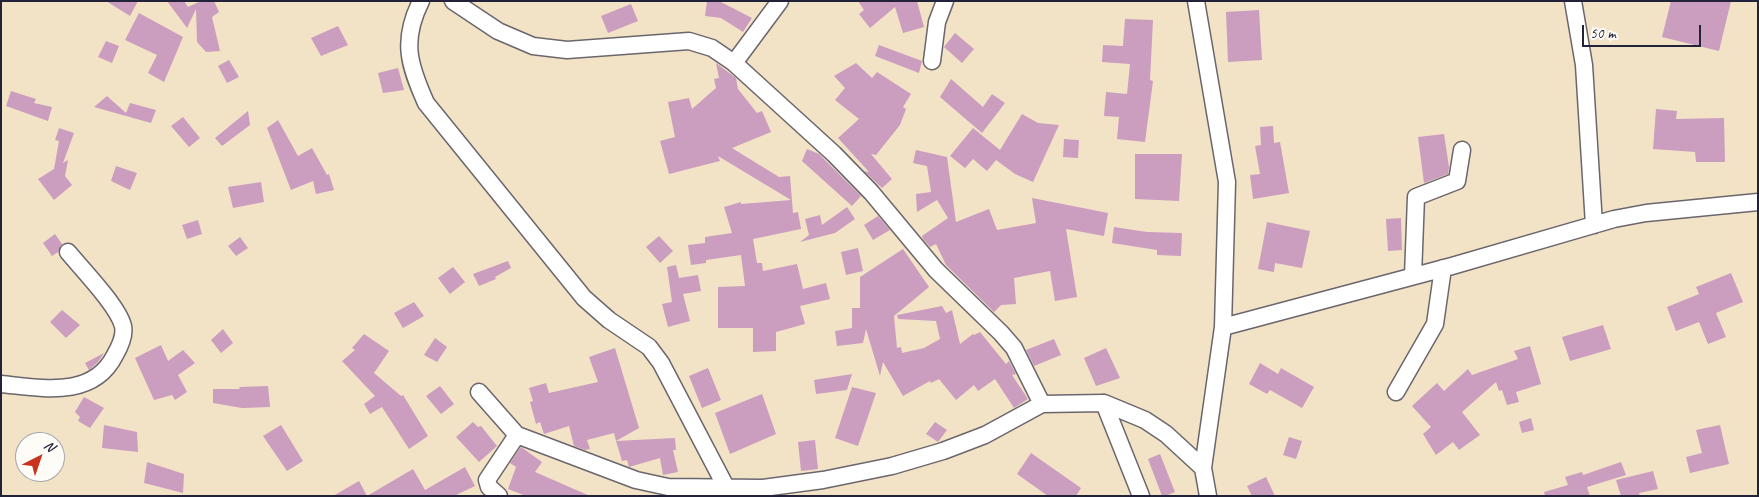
<!DOCTYPE html>
<html>
<head>
<meta charset="utf-8">
<style>
  body { margin:0 }
  #map { position:relative; width:1759px; height:497px; overflow:hidden; background:#f2e3c7; font-family:Caveat,sans-serif }
  canvas { display:block }
  .frame { position:absolute; inset:0; border:2px solid #22223b; pointer-events:none }
  .north { position:absolute; left:15px; top:432px; width:50px; height:50px; box-sizing:border-box; background:#fdfcf7; border:1px solid #a5a5ac; border-radius:50%; rotate:41deg; font-size:14px; font-weight:700; line-height:20px; text-align:center; color:#22223b }
  .north::after { content:''; display:block; margin:auto; width:18px; height:22px; background:#c8321e; clip-path:polygon(50% 0,100% 100%,50% 72%,0 100%) }
  .scale { position:absolute; left:1582px; top:25px; width:119px; height:22px; box-sizing:border-box; border:2px solid #22223b; border-top:0; padding-left:6px; font-size:15px; line-height:18px; white-space:nowrap; color:#22223b; -webkit-text-stroke:4px #fdfcf7; paint-order:stroke }
</style>
</head>
<body>
<div id="map">
<canvas width="1759" height="497"></canvas>
<div class="frame"></div>
<div class="north">N</div>
<div class="scale">50 m</div>
</div>
<script>
const c = document.querySelector('canvas').getContext('2d');
c.lineJoin = 'round';
function paint(path, color) {
  c.fillStyle = color;
  c.fill(path, 'evenodd');
}
function stroke(path, color, width, dash) {
  c.strokeStyle = color;
  c.lineWidth = width;
  c.lineCap = dash ? 'butt' : 'round';
  c.setLineDash(dash || []);
  c.stroke(path);
}
paint(new Path2D(`
  M106 1H138L130 16Z
  M167 1H184L188 7 201 1H214L219 12 212 17 220 51 206 52 197 42 196 9 187 28Z
  M707 1H719L752 18 743 32 721 18 705 16Z
  M858 1H917L924 27 903 33 895 7 870 28 859 14 864 10Z
  M1671 1H1731L1719 51 1662 37Z
  M631 4 638 21 608 33 601 16Z
  M1259 10 1262 60 1228 62 1226 12Z
  M139 13 183 37 164 82 148 73 157 55 125 40Z
  M1125 19 1153 20 1150 80 1153 81 1145 142 1117 139 1119 117 1104 116 1106 92 1127 94 1130 64 1102 62 1103 45 1123 46Z
  M338 26 348 45 321 56 311 38Z
  M955 33 974 49 962 63 944 47Z
  M106 41 119 46 112 63 98 57Z
  M879 45 922 61 919 73 875 56Z
  M229 60 239 77 227 83 218 66Z
  M716 63 736 78 738 89 757 113 762 111 771 132 732 148 779 177 790 176 793 213 798 212 801 229 753 239 757 263H762L763 271 797 264 803 289 826 283 830 299 800 306 805 324 776 332V351L753 352V328H718V287L745 286 741 255 706 260V263L691 265 688 245 705 243V237L732 233 724 207 741 202V204L791 200 718 156 720 161 669 174 660 141 675 137 668 102 689 98 692 109 716 88 714 79 719 78Z
  M856 63 872 78 877 72 911 94 903 107 906 109 900 125 876 155 871 154 892 179 882 188 864 171 869 172 838 138 859 119 835 100 845 88 834 76Z
  M398 68 404 90 383 93 378 73Z
  M951 79 983 107 992 94 1005 103 982 133 940 97Z
  M11 91 36 99 34 103 52 107 48 121 6 106Z
  M107 96 126 113 130 103 156 110 151 123 94 107Z
  M1656 109 1677 111 1676 119 1724 118 1725 162H1696L1695 152 1653 149Z
  M248 111 250 125 222 146 215 138Z
  M1022 114 1038 123 1059 125 1033 182 1015 174 996 160 987 171 973 159 965 168 950 156 973 128 1000 150Z
  M183 117 200 138 189 147 171 126Z
  M278 120 298 156 312 148 327 175 329 174 334 190 316 194 313 181 291 190 267 128Z
  M1273 126 1274 143 1280 142 1289 193 1253 199 1250 175 1260 174 1255 146 1261 145 1260 127Z
  M59 128 74 133 63 163 68 160 65 176 72 185 54 200 38 179 54 169 59 141 55 140Z
  M1444 134 1449 167 1448 174 1424 183 1418 137Z
  M1064 139 1079 140 1078 158 1063 157Z
  M807 149 819 154 861 196 852 206 802 161Z
  M916 150 947 157 956 222 989 209 997 230 1036 223 1032 198 1108 213 1104 236 1066 229 1077 297 1055 301 1050 271 1014 278 1016 304 1001 305 994 312 946 265 936 244 930 247 923 239 922 236 948 218 937 200 917 212 916 194 931 192 927 166 913 163Z
  M1135 154H1182L1179 201 1135 199Z
  M116 166 137 173 130 190 111 181Z
  M261 182 264 202 233 208 228 187Z
  M847 207 855 219 835 233 800 242 809 235 805 219 820 215 822 225Z
  M878 216 890 230 873 240 864 225Z
  M1401 218 1402 250 1388 251 1386 219Z
  M198 220 202 234 187 239 182 225Z
  M1267 222 1310 231 1302 268 1275 263 1274 272 1258 269Z
  M1114 227 1147 232 1182 233 1181 256 1157 255V250L1112 243Z
  M55 234 62 244 58 252 52 256 43 243Z
  M659 236 673 251 660 263 646 247Z
  M240 237 248 248 236 256 228 246Z
  M858 248 863 271 846 275 841 252Z
  M903 249 929 287 894 316 897 348 901 347 902 353 924 348 940 339 936 321 898 319 897 315 942 306 946 313 952 310 960 344 973 334 974 335 980 332 1006 364 1009 361 1016 374 1012 375 1028 399 1014 408 995 379 978 391 974 385 956 400 939 379 931 383 930 381 903 396 883 362 880 376 866 329 863 343 837 346 835 331 852 328V308H860V277Z
  M508 261 511 268 495 277 496 279 479 286 473 274Z
  M676 265 679 278 698 275 701 291 683 294 690 321 668 327 662 304 672 302 667 267Z
  M453 267 465 282 450 294 438 278Z
  M1731 273 1743 302 1716 313 1726 337 1708 344 1699 322 1676 331 1667 307 1699 294 1696 287Z
  M414 302 424 316 403 328 394 313Z
  M62 310 80 325 66 338 50 322Z
  M1603 325 1611 349 1570 361 1562 337Z
  M223 329 233 343 221 353 211 340Z
  M364 334 389 351 374 373 401 396 403 395 428 436 409 449 382 407 370 414 364 404 375 396 342 361 355 350 352 348Z
  M435 338 447 347 437 362 424 355Z
  M1054 339 1061 355 1034 366 1026 350Z
  M161 345 168 361 183 350 195 363 178 375 187 392 175 400 172 395 154 400 135 358Z
  M1530 346 1541 384 1516 392 1519 402 1507 405 1502 390 1499 391 1496 382 1462 412 1480 435 1459 450 1453 442 1436 455 1423 434 1431 427 1412 406 1437 383 1444 391 1468 369 1472 375 1518 359 1514 351Z
  M615 348 639 428 616 441 614 433 587 440 590 449 585 450 574 446 569 426 544 434 540 422 536 424 530 402 533 401 529 388 546 383 549 393 598 382 589 357Z
  M1106 348 1120 378 1096 386 1084 358Z
  M104 353 98 362 89 370 85 363Z
  M1260 363 1278 374 1281 368 1314 387 1302 408 1270 390 1267 394 1249 384Z
  M708 368 721 400 702 408 689 376Z
  M852 374 847 390 816 394 814 380Z
  M268 386 270 407 242 408 213 403V389H240L239 387Z
  M440 386 454 404 441 414 426 396Z
  M852 387 876 393 858 446 835 438Z
  M762 394 776 434 730 454 715 413Z
  M84 397 104 408 90 428 78 421 80 417 75 412Z
  M1531 418 1534 430 1522 433 1519 422Z
  M473 422 478 427 481 426 497 446 479 462 456 437Z
  M935 422 947 430 938 442 926 434Z
  M104 425 137 432 138 452 102 448Z
  M281 425 303 461 287 471 263 436Z
  M1720 425 1729 464 1690 473 1686 457 1702 453 1696 430Z
  M1289 437 1302 441 1296 459 1283 455Z
  M675 438 676 450H673L678 472 663 475 660 458 629 467 627 460 622 461 616 441Z
  M815 440 818 469 801 471 798 442Z
  M521 447 542 462 535 472 590 496H526L508 489 516 467 510 463Z
  M1031 453 1081 488 1076 496H1048L1017 474Z
  M1160 454 1175 492 1165 496H1162L1148 459Z
  M147 462 184 474 183 493 144 483Z
  M1621 462 1626 475 1587 487 1590 496H1545L1544 492 1568 485 1565 477 1582 472 1583 475Z
  M465 467 475 486 454 496H333L359 481 367 496 413 469 425 490Z
  M1653 471 1658 489 1639 493 1640 496H1621L1616 480Z
  M1266 477 1275 496H1252L1247 486Z`), '#cb9dbf');
const street = new Path2D(`
  M421 1C401 41 409 65 426 103L584 298 609 320 649 347 661 363 727 489
  M453 1 498 31 533 46 567 50 689 41 712 48 734 63 834 154 871 192 936 270 1001 333 1014 348 1042 404
  M1196 1 1227 182 1223 327 1203 468 1208 496
  M1573 1 1584 65 1594 225
  M932 61 937 22 945 1
  M734 63 780 1
  M1413 276 1416 197 1457 181 1462 150
  M1223 327 1452 266 1614 219 1646 213 1758 202
  M1 384C42 388 93 399 115 355 119 348 125 335 123 326 118 306 82 269 68 252
  M479 392 517 435 636 480 668 487 763 488 823 480 892 466 943 451 985 435 1042 404 1104 403 1145 420 1166 434 1203 468
  M1396 392 1435 324 1443 268
  M1104 403 1141 496
  M499 496 489 487 487 480 517 435`);
stroke(street, '#6b666c', 19);
stroke(street, '#fff', 16);
</script>
</body>
</html>
